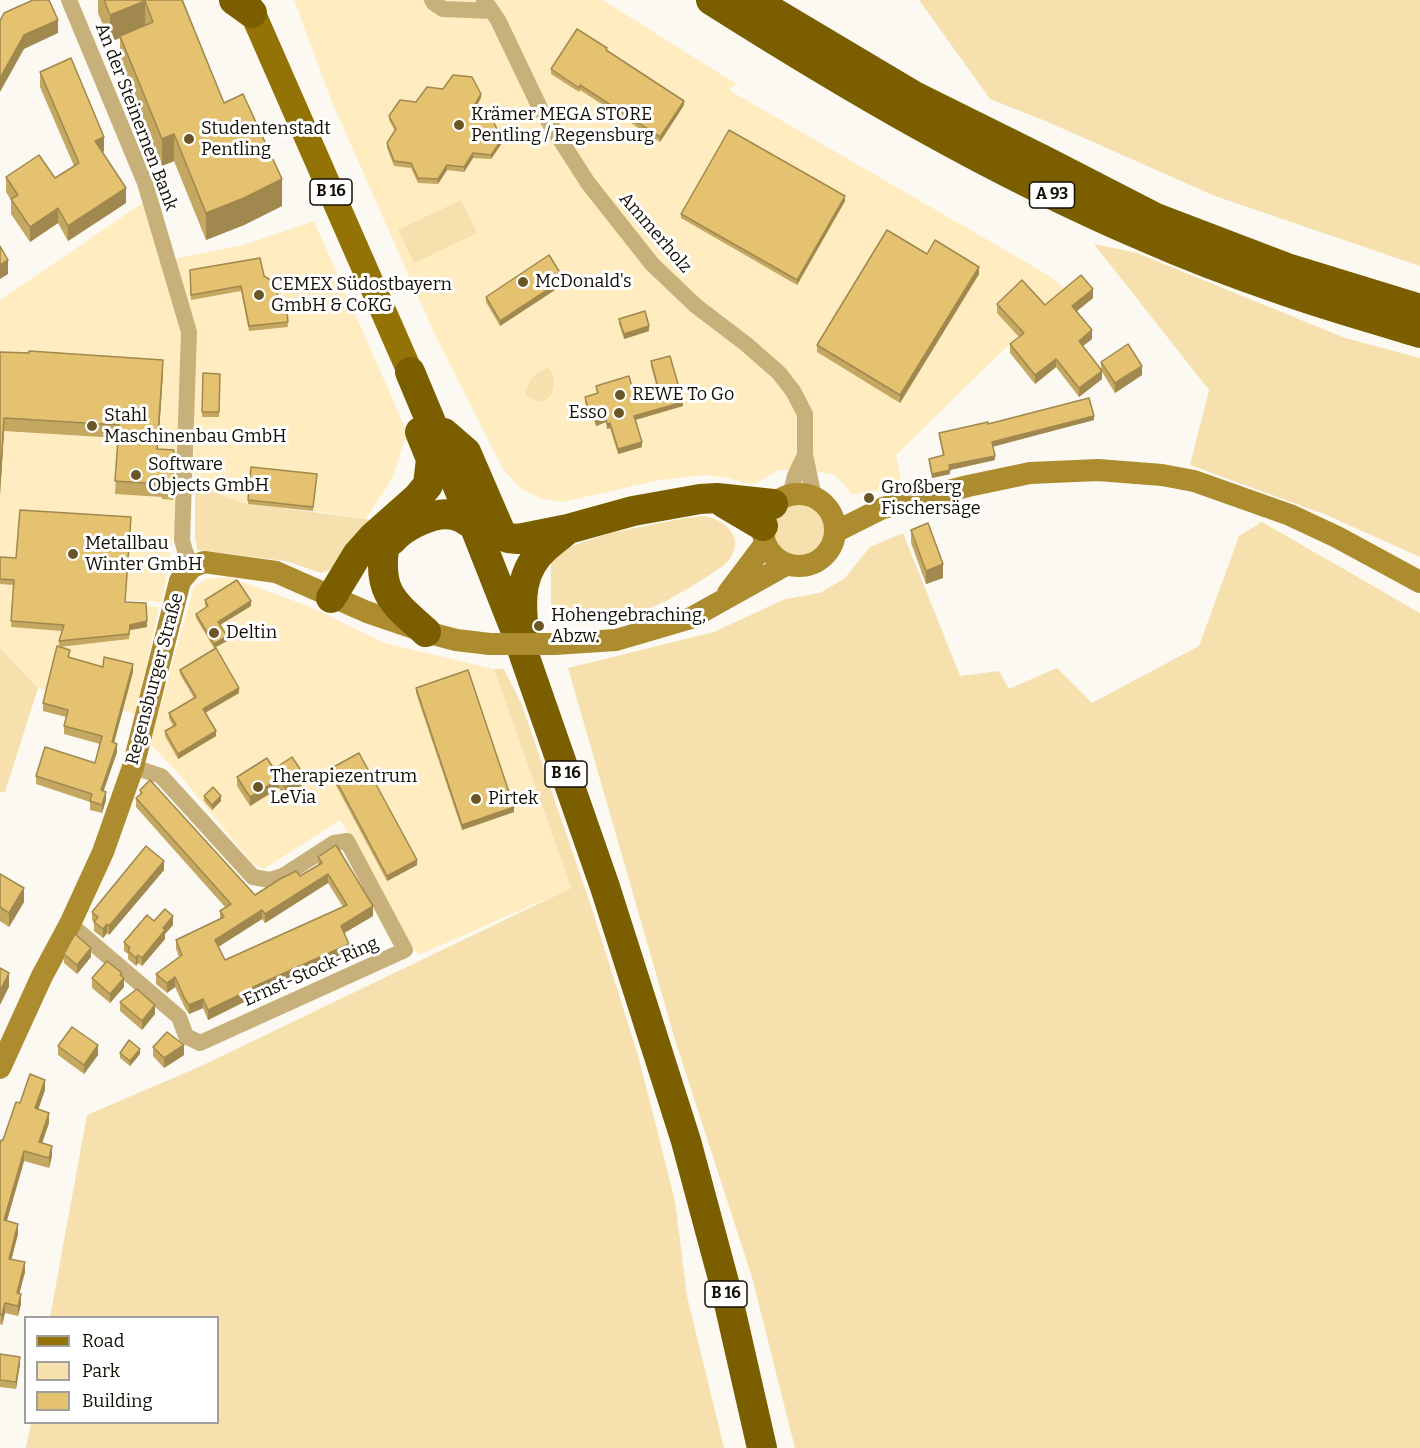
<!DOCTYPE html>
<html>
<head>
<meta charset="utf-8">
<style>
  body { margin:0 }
  #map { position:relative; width:1420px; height:1448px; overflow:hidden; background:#fcf9f2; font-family:Bitter,serif }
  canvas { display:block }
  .legend { position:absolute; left:24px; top:1316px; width:195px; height:108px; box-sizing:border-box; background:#fff; border:2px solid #a19f9b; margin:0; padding:8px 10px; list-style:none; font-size:18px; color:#140f04 }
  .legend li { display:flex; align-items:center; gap:12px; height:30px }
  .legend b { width:30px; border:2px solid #a19f9b }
</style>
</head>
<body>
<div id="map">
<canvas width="1420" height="1448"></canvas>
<ul class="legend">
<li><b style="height:8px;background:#937206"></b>Road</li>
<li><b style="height:16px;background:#f6e0ad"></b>Park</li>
<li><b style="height:16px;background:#e4c270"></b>Building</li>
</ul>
</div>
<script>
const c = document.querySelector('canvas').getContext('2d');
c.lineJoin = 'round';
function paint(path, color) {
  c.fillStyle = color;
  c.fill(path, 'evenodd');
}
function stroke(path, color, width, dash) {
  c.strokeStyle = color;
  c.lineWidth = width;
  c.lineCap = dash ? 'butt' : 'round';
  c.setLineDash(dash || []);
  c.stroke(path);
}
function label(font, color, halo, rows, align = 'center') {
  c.font = font + ' Bitter,serif';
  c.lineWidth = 6;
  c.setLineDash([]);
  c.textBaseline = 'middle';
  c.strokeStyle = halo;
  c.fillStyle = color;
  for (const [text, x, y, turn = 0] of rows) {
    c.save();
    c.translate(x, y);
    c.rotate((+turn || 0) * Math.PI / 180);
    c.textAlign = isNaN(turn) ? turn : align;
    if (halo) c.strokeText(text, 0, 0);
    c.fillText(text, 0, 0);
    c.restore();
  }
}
paint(new Path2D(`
  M294 0H603L736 84 729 90 1048 275 1066 289 896 455 902 486 852 495 841 481 832 474 803 469 779 470 757 483 750 484 727 478 705 475 660 480 563 502 542 499 521 489 503 469 434 333 332 102Z
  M144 202 186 335 177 512 162 602 30 595 159 607 136 714 38 688 0 648V300Z
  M314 221 407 432 393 477 366 519 313 511 248 504 195 485 189 332 168 260 243 245Z
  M229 577 313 608 384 643 494 669 571 888 419 955 408 943 360 851 340 820 264 869 253 864 176 771 150 744 194 586 207 579Z`), '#ffecc1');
paint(new Path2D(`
  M919 0H1420V266L1215 196 1048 122 990 99Z
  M461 200 477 233 414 263 398 230Z
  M1094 244 1137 253 1345 338 1420 358V557L1324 514 1190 465 1209 390Z
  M548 368C558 378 555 397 542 402L529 398 526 394C528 379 534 374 548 368Z
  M195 485 244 503 366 519 373 522 332 569 321 573 286 561 197 550 195 536Z
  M771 530a28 28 0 1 1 56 0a28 28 0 1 1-56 0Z
  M706 516C719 520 728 524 734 537 736 543 735 550 732 555 727 565 717 570 708 576 680 594 650 612 616 619 595 623 572 621 551 621V553L611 533 685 518Z
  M1262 522 1420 613V1448H795L752 1277 676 1043 568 668 714 632 785 599 820 593 844 579 870 547 903 533 960 676 999 671 1009 689 1057 668 1092 703 1199 646 1239 536Z
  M0 648 38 688 5 792H0Z
  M494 669H504L522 705 590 903 638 1055 675 1201 687 1296 724 1448H26L31 1423 218 1422V1318L50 1317 87 1115 199 1067 571 888Z`), '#f6e0ad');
stroke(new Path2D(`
  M69 0 145 183 189 332 182 540 185 551 192 567
  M432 0 434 3 443 9 492 11
  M484 0 498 20 540 108 588 183 652 264 696 306 746 344 779 373 793 391 805 414V455L814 497
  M790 495 795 476 805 455
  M70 924 179 1017 186 1036 200 1043 405 950 347 841 334 843 283 876 270 880 253 877 161 776 133 767`), '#c7b07a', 16);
stroke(new Path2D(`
  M763 530a36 36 0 1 1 72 0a36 36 0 1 1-72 0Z
  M835 532 883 508 968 486 1030 473 1098 470 1162 475 1194 481 1290 515 1337 537 1420 582
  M728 593 765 544
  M554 644 616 640 691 618 786 565
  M0 1068 42 976 70 924 103 852 133 767 180 581 192 567 204 562 276 572 367 612 426 632 456 640 490 644`), '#ad8b2f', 22);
stroke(new Path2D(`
  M247 0 410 372`), '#937206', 26);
stroke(new Path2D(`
  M234 0 252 13
  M711 0C850 88 993 172 1145 237 1188 256 1233 273 1277 288 1324 305 1372 318 1420 333
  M753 0 914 96 1043 160 1156 218 1287 268 1420 309
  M410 372 474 525 515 629 605 887 686 1141 725 1286 762 1448
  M444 433 466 452 501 533 508 538 518 539 568 529 633 511 700 499 717 498 773 504
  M724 503 763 526
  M392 540C404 526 434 511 453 515 460 516 468 522 474 525
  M384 549C378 594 395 604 426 632
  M331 598 357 555 373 537 417 498 428 485 431 459 420 432
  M524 631C520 599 520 570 546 547 553 541 561 535 568 529`), '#7a5e00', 30);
stroke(new Path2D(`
  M490 644H554`), '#ad8b2f', 22);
paint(new Path2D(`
  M98 0H183L224 103 282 206 244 225 206 240 174 161 162 166 120 63V38L110 42 98 13Z
  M607 51 684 105 660 142 580 90 579 92 551 74V69Z
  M40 72 104 151 103 152 126 203 68 241 58 223 30 242 11 214V200L6 192V177L55 178 74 166 40 87Z
  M481 98 475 108 480 120 502 143 491 159 473 158 464 172 447 170 438 184 418 183 411 168 394 166 387 148V143L395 131 389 120V116L416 102Z
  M845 201 797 285 681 218V214Z
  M927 254 979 274 900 403 817 352V345Z
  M190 270 264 276 287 312 288 327 249 331 241 291 191 300Z
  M564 284 500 326 486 302V297Z
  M1093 298 1077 311 1092 339 1083 346 1101 370V362L1142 375 1115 393 1102 372V379L1079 397 1056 367 1035 384 1010 353V344L1019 337 997 313V304L1045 305Z
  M619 319 649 331 624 339 619 324Z
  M0 352 163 372 158 449 174 450 173 500 162 499V497L115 494 118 438 4 431 0 495Z
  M651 361 683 406 636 420 642 447 618 454 610 428 607 429 606 422 596 426 591 412 588 413 585 402V397L597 394 596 386 633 391 656 384 651 366Z
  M203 373 220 374 219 417H202Z
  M1094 420 993 446 995 460 950 470V474L932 478 929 463V459L943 456 939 437V433L988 424Z
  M317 479 313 511 248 504V500Z
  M911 530 943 578 926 584 911 543Z
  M0 557 126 602 147 627 130 630 129 639 59 647V641L62 631 11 627 14 585 0 584Z
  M205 600 251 606 220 625 227 641 214 648 196 618V614L206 607 205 605Z
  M70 657 103 667 133 672 114 743 117 752 103 791 106 800 102 813 90 810V802L36 784V776L95 763 100 744 64 734V726L66 717 43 711V703Z
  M180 670 239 693 205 713 216 736 178 759 165 736V731L173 726 169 718V713L194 698 180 674Z
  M416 688 514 812 462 830 416 693Z
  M274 769 304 784 285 796 279 788 250 806 237 786V777Z
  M330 769 417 865 387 881 330 774Z
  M140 790 255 895 300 876 318 865V857L373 916 344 933 349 953 254 996V997L208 1020 203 1008 189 1014 185 1008 175 987 167 993 156 984V974L179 957 176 949V940L220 919V911L225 907 136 807V798L140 795ZM328 883 343 907 225 960 218 947 262 919 265 923Z
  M204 796 221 801 212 810 204 801Z
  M164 870 109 935 107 933 103 938 94 931V922L92 920V912Z
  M0 874 24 902 9 927 0 921Z
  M154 921 173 925 165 934V939L142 966 138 963 136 966 128 959V954L124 951V942Z
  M64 954 91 957 77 974 64 963Z
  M113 967 122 976 124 987 110 1003 92 988V978Z
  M120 1002 155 1014 142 1030 120 1011Z
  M58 1046 98 1055 84 1074 58 1055Z
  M153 1047 184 1055 164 1068 153 1056Z
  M120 1053 140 1054 130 1066 120 1058Z
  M45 1090 38 1110 49 1123 42 1143 52 1156 49 1168 24 1161 7 1221 18 1234 11 1259 25 1272 19 1293 21 1304 18 1316 5 1313 2 1325 0 1324V1144L3 1140 20 1103Z
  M0 1354 20 1364 16 1389 0 1387Z`), '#c4a760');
paint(new Path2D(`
  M145 1V28L120 36V38L110 42V15Z
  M58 20V33L24 49 0 92V78L24 35Z
  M481 94V98L474 110V106Z
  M684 101V105L660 142V137Z
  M174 134V161L162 166V139Z
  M104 137V151L95 156V141Z
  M502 139V143L491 159V155Z
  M473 153V158L464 172V167Z
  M447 165V170L438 184V179Z
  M282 179V206L244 225 206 240V213Z
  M126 188V203L68 241V226Z
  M845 196V201L797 285V280Z
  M58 208V223L30 242V227Z
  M8 260V274L0 279V265Z
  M979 267V274L900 403V395Z
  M564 279V284L500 326V321Z
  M1093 289V298L1072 315V306Z
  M649 326V331L624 339V334Z
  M1092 330V339L1079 349V341Z
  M1056 359V367L1035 384V375Z
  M163 360V372L157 462V449Z
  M1142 366V375L1115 393V383Z
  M1102 371V379L1079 397V388Z
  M683 402V406L634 420V416Z
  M1094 416V420L992 447V442Z
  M4 418V431L0 495V482Z
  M606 418V422L596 426V422Z
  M610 423V428L607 429V424Z
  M642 442V447L618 454V449Z
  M995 456V460L950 470V474L932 478V474L949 465Z
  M943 564V578L926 584V571Z
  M251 601V606L218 626V622Z
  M147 621V627L130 630 129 639 130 625Z
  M227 636V641L214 648V644Z
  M133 664V672L112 750V742Z
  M239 688V693L203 714V709Z
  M216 731V736L178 759V754Z
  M117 744V752L101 799V790Z
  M304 775V784L285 796V787Z
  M279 779V788L250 806V797Z
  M106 792V800L102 813V805Z
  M221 796V801L212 810V805Z
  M514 807V812L462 830V825Z
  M417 860V865L387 881V876Z
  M164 861V870L109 935V926Z
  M328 874V883L265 923V914Z
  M24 888V902L9 927V913Z
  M373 906V916L341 935V926Z
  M262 910V919L215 949V940Z
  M173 916V925L165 934V939L142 966V958L163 928Z
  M107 924V933L103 938V929Z
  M349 944V953L254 996V997L208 1020V1010L253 987Z
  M91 948V957L77 974V965Z
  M138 955V963L136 966V958Z
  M9 973V987L0 1005V991Z
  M122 973V980L124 978V987L110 1003V994Z
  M175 977V987L167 993V983Z
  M203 999V1008L189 1014V1005Z
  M155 1005V1014L142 1030V1021Z
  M98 1045V1055L84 1074V1065Z
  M184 1045V1055L164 1068V1058Z
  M140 1049V1054L130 1066V1061Z
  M45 1080V1090L35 1118V1108Z
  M49 1113V1123L39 1152V1142Z
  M52 1146V1156L49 1168V1158Z
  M24 1151V1161L4 1230V1220Z
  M18 1224V1234L9 1269V1259Z
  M25 1262V1272L17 1303V1293Z
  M21 1294V1304L18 1316V1306Z
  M5 1303V1313L2 1325V1315Z
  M20 1357V1364L16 1389V1382Z`), '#a0884e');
const building = new Path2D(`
  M33 0H49L58 20 24 35 0 78V21L4 13Z
  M104 0H182L224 103 243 94 282 179 244 198 206 213 174 134 162 139 120 36 153 22 145 1 110 15Z
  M577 29 607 48 606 50 684 101 660 137 580 85 579 88 551 69Z
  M71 58 104 137 95 141 126 188 68 226 58 208 30 227 11 199 18 195 6 177 39 155 55 178 79 163 40 72Z
  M453 75 472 77 481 94 474 106 480 120 493 121 502 139 491 155 473 153 464 167 447 165 438 179 418 178 411 163 394 161 387 143 396 129 389 116 400 100 416 102 427 87 443 89Z
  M729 130 845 196 797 280 681 214Z
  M887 230 927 254 935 240 979 267 900 395 817 345Z
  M0 246 8 260 0 265Z
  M549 255 564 279 500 321 486 297Z
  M260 258 264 276 269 279 287 312 288 322 249 326 241 286 191 295 190 270Z
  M1081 275 1093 289 1072 306 1092 330 1079 341 1102 371 1079 388 1056 359 1035 375 1010 344 1024 333 997 304 1022 280 1045 305Z
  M645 311 649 326 624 334 619 319Z
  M1128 344 1142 366 1115 383 1101 362Z
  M29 351 163 360 157 449 174 450 173 487H162V484L115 481 119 425 4 418 0 482V352L29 353Z
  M670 356 683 402 634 416 642 442 618 449 610 423 607 424 606 418 596 422 591 408H588L585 397 598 393 596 386 629 376 633 391 657 384 651 361Z
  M203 373 220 374 219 412H202Z
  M1089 398 1094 416 992 442 995 456 949 465 950 470 932 474 929 459 944 455 939 433 988 422V424Z
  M251 467 317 474 313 507 248 500Z
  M20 510 131 517 125 602 146 603 147 621 130 625 129 634 59 641 64 625 11 621 14 580 0 579V557L16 558Z
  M928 523 943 564 926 571 911 530Z
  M237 580 251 601 218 622 227 636 214 644 196 614 208 606 205 600Z
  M57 646 70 650 68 657 103 667 104 657 133 664 112 742 117 744 101 790 106 792 102 805 90 801 92 794 36 776 45 747 95 763 102 736 64 726 68 710 43 703Z
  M216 648 239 688 203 709 216 731 178 754 165 731 176 725 169 713 196 697 180 670Z
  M468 670 514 807 462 825 416 688Z
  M359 753 417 860 387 876 330 769Z
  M292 757 304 775 285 787 279 779 250 797 237 777 267 758 274 769Z
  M150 780 255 895 280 879 296 871 300 876 322 863 318 857 336 845 373 906 341 926 349 944 253 987 254 988 208 1010 203 999 189 1005 185 999 175 977 167 983 156 974 182 955 176 940 224 917 220 911 231 904 136 798 142 793 140 790ZM328 874 347 905 225 960 215 940 262 910 265 914Z
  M213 787 221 796 212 805 204 796Z
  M146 846 164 861 109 926 107 924 103 929 94 922 98 917 92 912Z
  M0 874 24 888 9 913 0 907Z
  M165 909 173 916 163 928 165 930 142 958 138 955 136 958 128 951 130 948 124 942 147 915 154 921Z
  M75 934 91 948 77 965 64 954Z
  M107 961 122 973 120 975 124 978 110 994 92 978Z
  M0 968 9 973 0 991Z
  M137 989 155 1005 142 1021 120 1002Z
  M72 1027 98 1045 84 1065 58 1046Z
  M167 1032 184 1045 164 1058 153 1047Z
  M129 1040 140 1049 130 1061 120 1053Z
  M30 1074 45 1080 35 1108 49 1113 39 1142 52 1146 49 1158 24 1151 4 1220 18 1224 9 1259 25 1262 17 1293 21 1294 18 1306 5 1303 2 1315 0 1314V1144L1 1140H3L16 1102 20 1103Z
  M0 1354 20 1357 16 1382 0 1380Z`);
paint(building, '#e4c270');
stroke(building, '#a0884e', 1.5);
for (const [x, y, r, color] of [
  [459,125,6,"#6a5625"],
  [189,139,6,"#6a5625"],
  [523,282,6,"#6a5625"],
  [259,295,6,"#6a5625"],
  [620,395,6,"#6a5625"],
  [619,413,6,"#6a5625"],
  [92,426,6,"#6a5625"],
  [136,475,6,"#6a5625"],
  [869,498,6,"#6a5625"],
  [73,554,6,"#6a5625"],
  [539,626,6,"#6a5625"],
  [214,633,6,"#6a5625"],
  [258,787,6,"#6a5625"],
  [476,799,6,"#6a5625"]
]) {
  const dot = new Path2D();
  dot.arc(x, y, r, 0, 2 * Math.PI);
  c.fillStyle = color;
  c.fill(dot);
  stroke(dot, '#fff', 2);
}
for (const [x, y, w] of [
  [331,192,42],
  [1052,195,45],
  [566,774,42],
  [726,1294,42]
]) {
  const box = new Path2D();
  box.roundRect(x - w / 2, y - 13, w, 26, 4.5);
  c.fillStyle = '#fff';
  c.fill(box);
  stroke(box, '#140f04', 1.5);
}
label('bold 16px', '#140f04', null, [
  ["B 16",331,192],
  ["A 93",1052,195],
  ["B 16",566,774],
  ["B 16",726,1294]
]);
label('18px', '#140f04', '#fff', [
  ["Krämer MEGA STORE",471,115],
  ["Pentling / Regensburg",471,136],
  ["Studentenstadt",201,129],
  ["Pentling",201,150],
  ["McDonald's",535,282],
  ["CEMEX Südostbayern",271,285],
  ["GmbH & CoKG",271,306],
  ["REWE To Go",632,395],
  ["Esso",607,413,"right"],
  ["Stahl",104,416],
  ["Maschinenbau GmbH",104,437],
  ["Software",148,465],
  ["Objects GmbH",148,486],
  ["Großberg",881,488],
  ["Fischersäge",881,509],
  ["Metallbau",85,544],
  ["Winter GmbH",85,565],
  ["Hohengebraching,",551,616],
  ["Abzw.",551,637],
  ["Deltin",226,633],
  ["Therapiezentrum",270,777],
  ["LeVia",270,798],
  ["Pirtek",488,799]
], 'left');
label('18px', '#140f04', '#fff', [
  ["An der Steinernen Bank",136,117,69],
  ["Ammerholz",655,233,49],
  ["Regensburger Straße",155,679,-75],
  ["Ernst-Stock-Ring",311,972,-24]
]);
</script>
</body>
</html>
